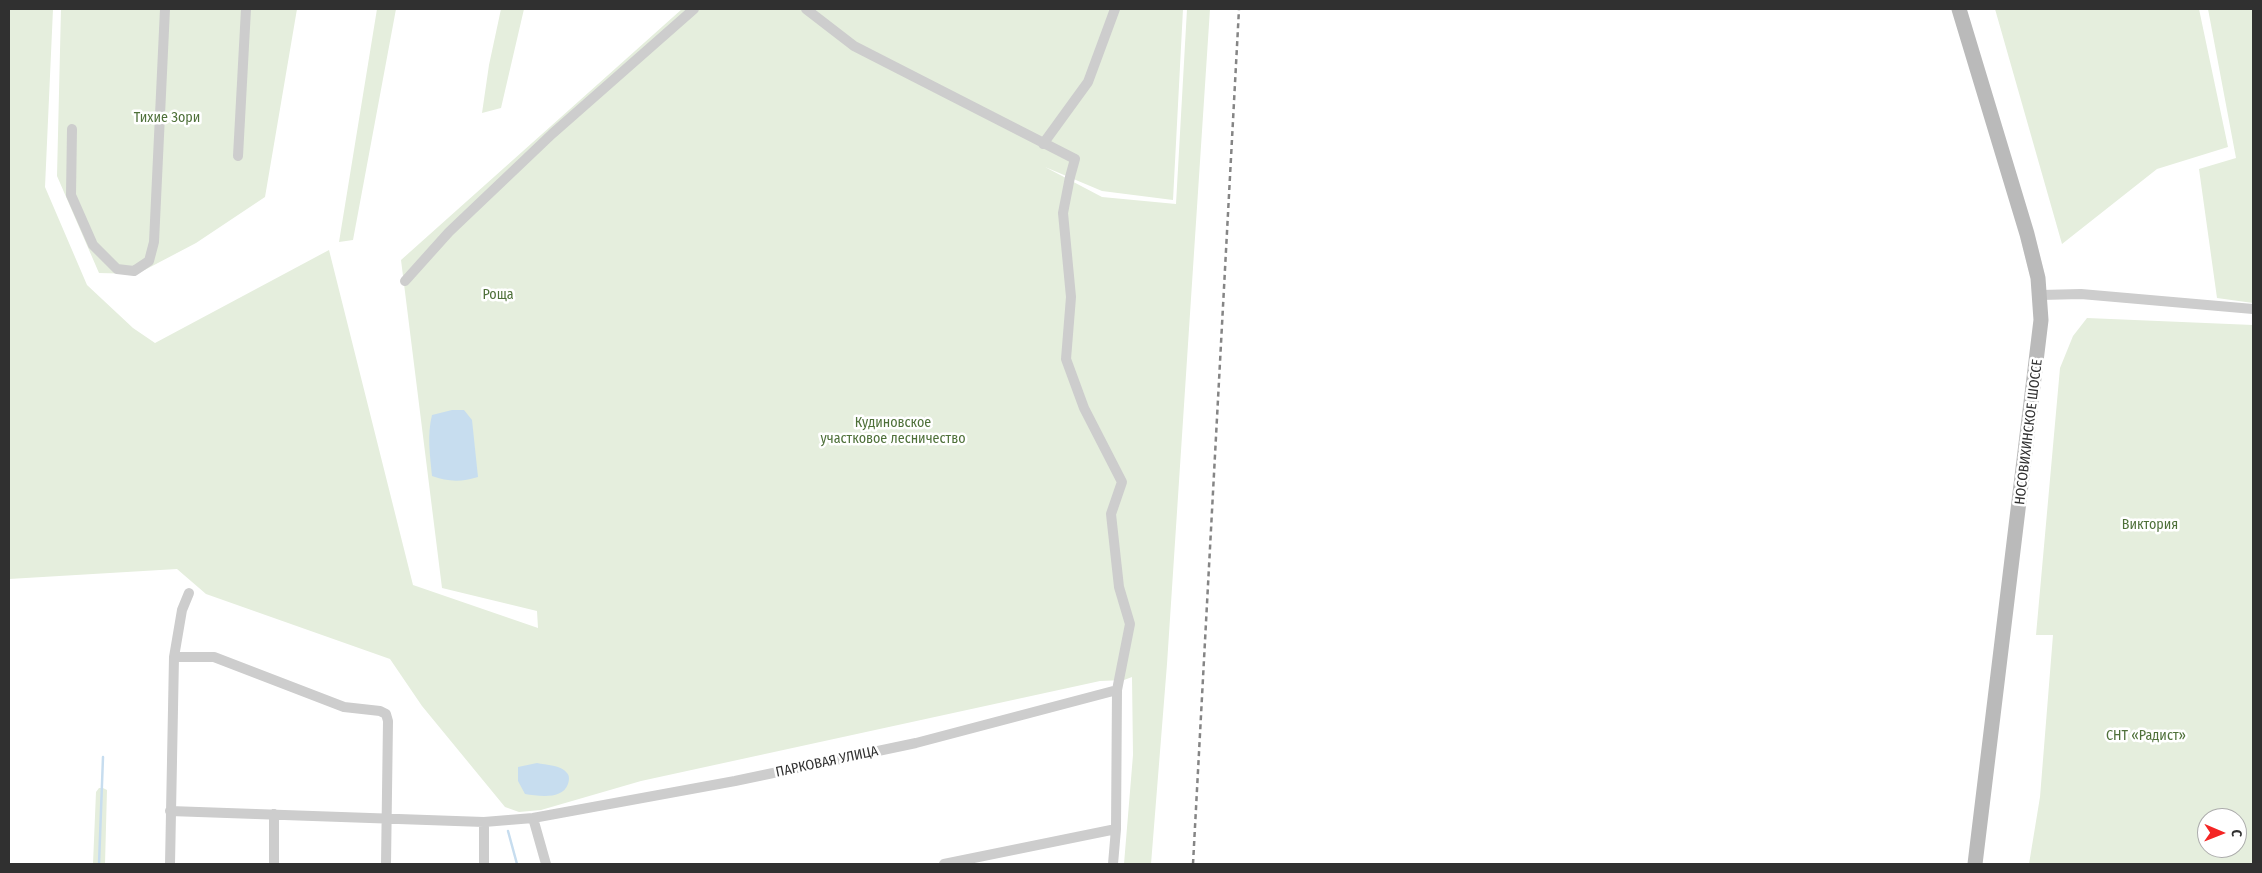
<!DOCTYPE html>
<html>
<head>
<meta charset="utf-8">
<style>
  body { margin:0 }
  #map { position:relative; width:2262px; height:873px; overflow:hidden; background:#fff; font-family:"Fira Sans Condensed",sans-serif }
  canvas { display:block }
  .frame { position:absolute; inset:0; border:10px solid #303030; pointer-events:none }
  .north { position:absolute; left:2197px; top:808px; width:50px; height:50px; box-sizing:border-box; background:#fff; border:1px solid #acacac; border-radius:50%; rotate:91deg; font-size:14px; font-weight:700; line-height:20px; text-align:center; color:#303030 }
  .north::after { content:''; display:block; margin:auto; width:18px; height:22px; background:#f42524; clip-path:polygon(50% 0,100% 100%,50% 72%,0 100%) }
</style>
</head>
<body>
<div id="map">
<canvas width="2262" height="873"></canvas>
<div class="frame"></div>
<div class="north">С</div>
</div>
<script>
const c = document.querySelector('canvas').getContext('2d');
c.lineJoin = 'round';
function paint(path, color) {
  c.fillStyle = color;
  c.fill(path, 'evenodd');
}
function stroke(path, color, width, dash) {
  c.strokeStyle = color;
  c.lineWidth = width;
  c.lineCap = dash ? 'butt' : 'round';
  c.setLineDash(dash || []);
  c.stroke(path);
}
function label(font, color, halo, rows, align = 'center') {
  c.font = font + ' "Fira Sans Condensed",sans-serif';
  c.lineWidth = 5;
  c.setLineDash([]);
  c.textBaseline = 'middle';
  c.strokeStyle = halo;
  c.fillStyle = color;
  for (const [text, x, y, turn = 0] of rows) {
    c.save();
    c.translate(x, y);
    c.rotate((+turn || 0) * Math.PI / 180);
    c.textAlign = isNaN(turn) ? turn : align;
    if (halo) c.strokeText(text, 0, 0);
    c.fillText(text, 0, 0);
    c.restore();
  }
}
paint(new Path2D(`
  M9 9H53L45 187 87 285 133 328 155 343 329 250 413 585 538 628 537 611 442 588 401 260 682 9H1183L1173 200 1102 191 1045 167 1102 197 1176 204 1187 9H1210L1167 664 1151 864H1124L1133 755 1132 677 1124 680 1100 681 641 781 541 810 519 812 505 807 422 706 390 659 206 594 177 569 9 579Z
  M61 9H297L265 197 196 243 137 274 99 273 57 176Z
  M377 9H396L353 240 339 242Z
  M501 9H524L501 108 482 113 489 65Z
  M1995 9H2199L2228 147 2157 169 2062 244Z
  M2208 9H2253V303L2217 298 2199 169 2236 158Z
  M2087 318 2253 325V864H2029L2040 797 2053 635H2036L2060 368 2073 336ZM2207 818H2237V848H2207Z
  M99 788H103L107 790 105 864H93L96 792Z`), '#e5eedd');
paint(new Path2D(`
  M452 410H464L472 420 478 477C462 482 448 482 432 476 430 455 427 435 432 415Z
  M537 763C546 765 561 765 567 773 570 776 569 781 568 784 562 800 539 796 525 794L518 781V767Z`), '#c7ddef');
stroke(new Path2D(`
  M508 831 517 864
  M99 864 103 757`), '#c7ddef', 2.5);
stroke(new Path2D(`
  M806 9 854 46 1075 159 1070 177 1063 213 1071 297 1066 359 1084 408 1122 482 1111 514 1119 587 1130 624 1117 690 1116 829 1113 864
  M72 129 71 195 93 245 117 269 134 271 149 261 154 242 165 9
  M1043 144 1088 82 1115 9
  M238 156 246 9
  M405 281 449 232 552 134 694 9
  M2041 295 2081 294 2253 309
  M174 657H214L344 707 380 711 386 714 388 721 386 864
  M170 811 484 822 533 818 735 781 916 743 1117 690
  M533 818 546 864
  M170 864 174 657 182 610 189 593
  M274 864V814
  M484 864V822
  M944 864 1116 829`), '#cdcdcd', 10);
stroke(new Path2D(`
  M1959 9 2027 234 2038 278 2041 320 1975 864`), '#bababa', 15);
stroke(new Path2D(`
  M1193 864 1239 9`), '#858585', 2.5, [5, 4]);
label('14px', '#4e7039', '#fff', [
  ["Тихие Зори",167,118],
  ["Роща",498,295],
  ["Кудиновское",893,423],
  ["участковое лесничество",893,439],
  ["Виктория",2150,525],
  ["СНТ «Радист»",2146,736]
]);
label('14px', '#303030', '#fff', [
  ["НОСОВИХИНСКОЕ ШОССЕ",2029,432,-83],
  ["ПАРКОВАЯ УЛИЦА",827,762,-12]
]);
</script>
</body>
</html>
